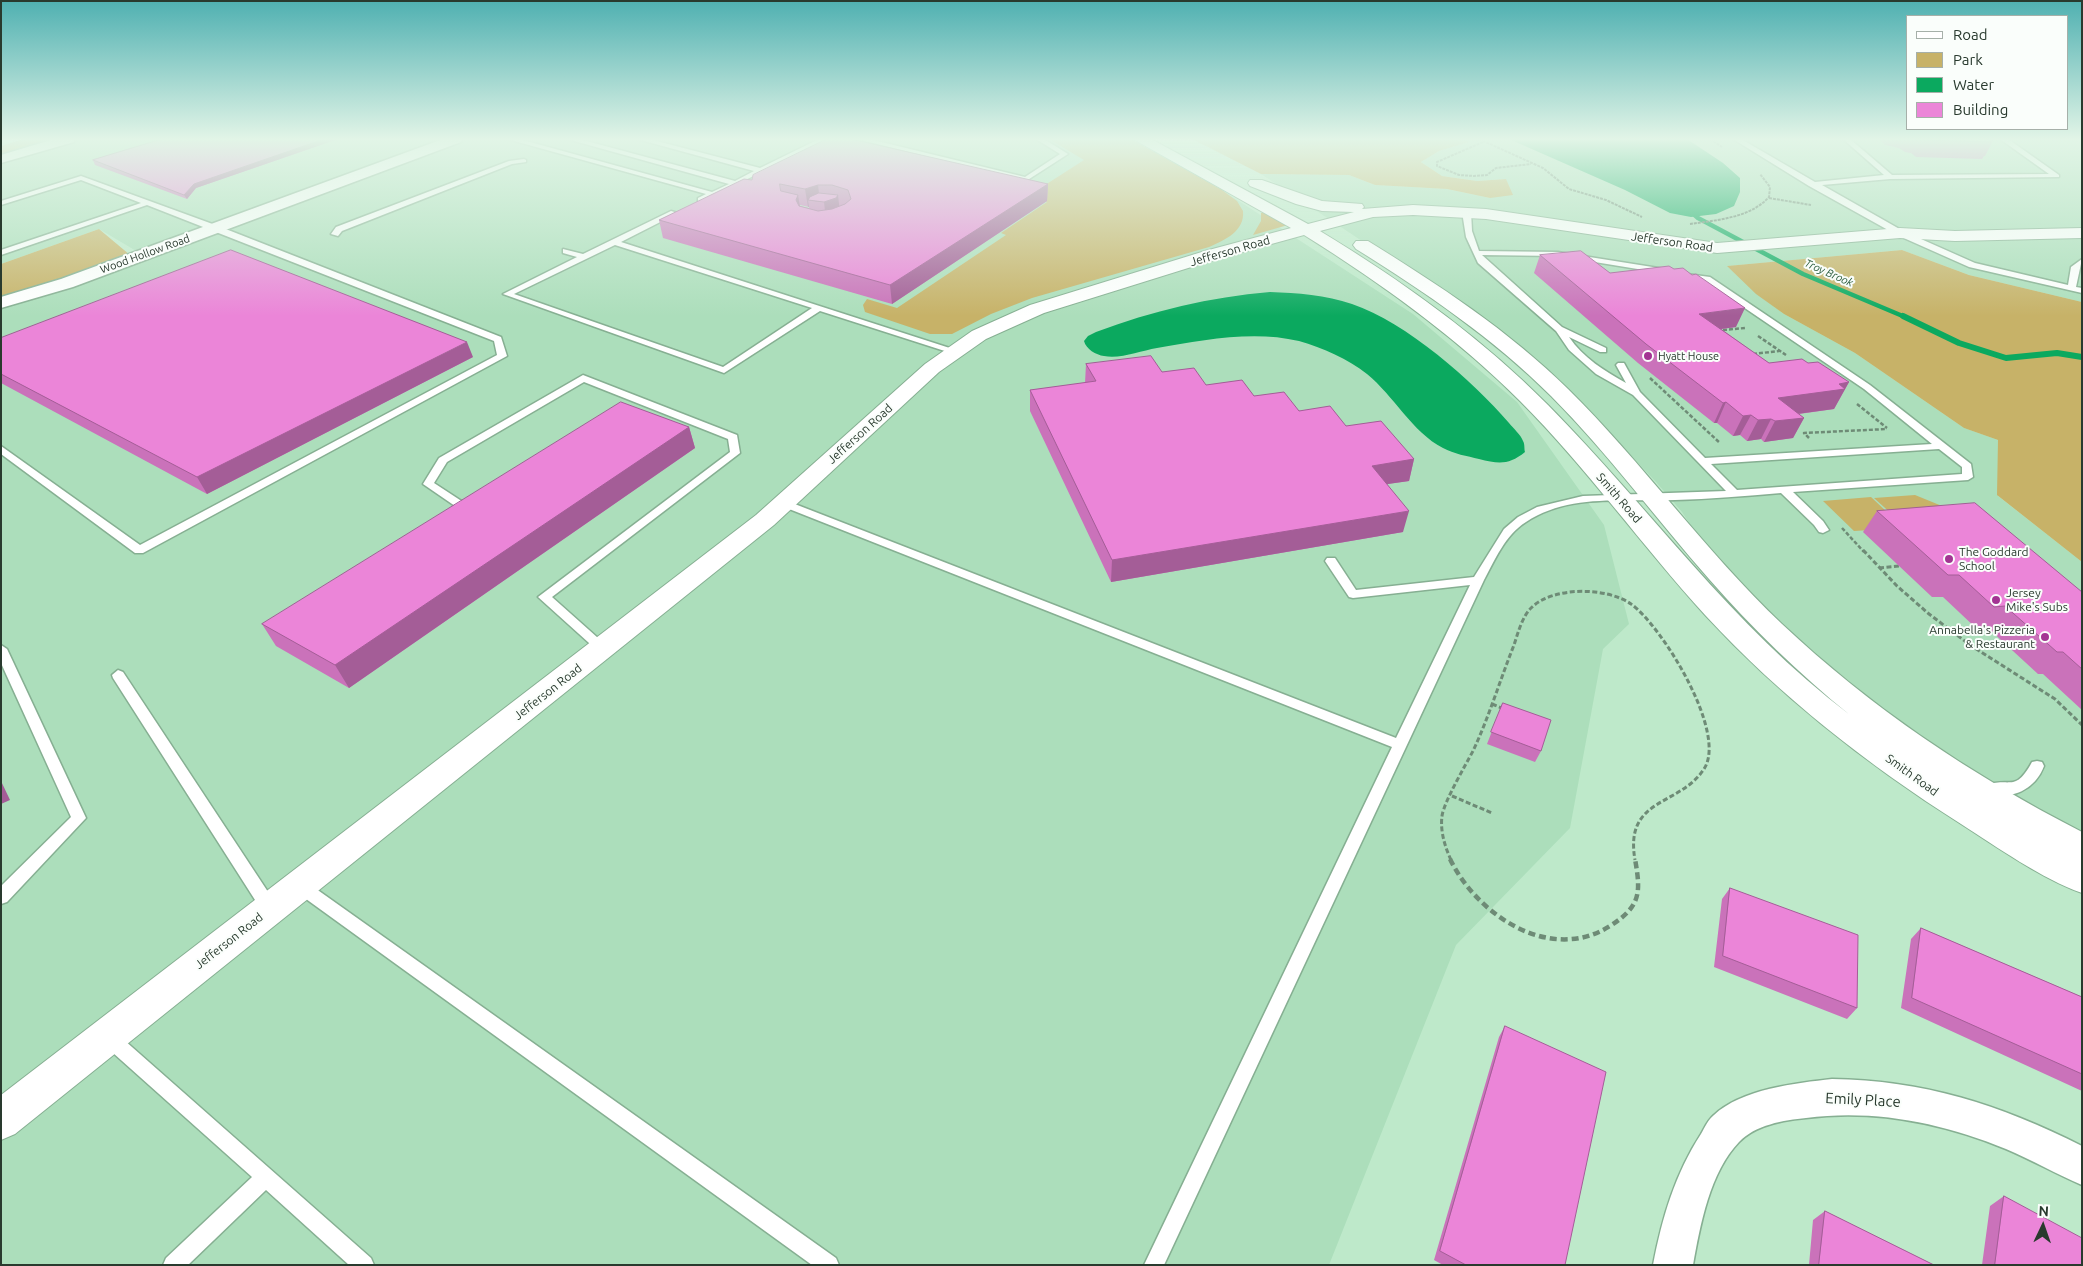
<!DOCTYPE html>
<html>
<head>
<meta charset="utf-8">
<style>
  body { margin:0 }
  #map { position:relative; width:2083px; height:1266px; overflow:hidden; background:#bee9ca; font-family:Ubuntu,sans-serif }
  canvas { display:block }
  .frame { position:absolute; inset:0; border:2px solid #293a2e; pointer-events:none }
  .legend { position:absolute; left:1906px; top:15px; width:162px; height:115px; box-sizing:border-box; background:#fafefb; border:1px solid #a6b0a9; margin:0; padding:6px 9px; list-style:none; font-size:15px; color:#293a2e }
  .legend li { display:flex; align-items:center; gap:10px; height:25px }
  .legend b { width:25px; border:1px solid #a6b0a9 }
  .north { position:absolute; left:2018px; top:1201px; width:50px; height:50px; -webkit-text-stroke:4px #fafefb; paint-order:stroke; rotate:3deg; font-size:14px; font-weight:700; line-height:20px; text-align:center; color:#293a2e }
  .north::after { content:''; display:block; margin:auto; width:18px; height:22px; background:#293a2e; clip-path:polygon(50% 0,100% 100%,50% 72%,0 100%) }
</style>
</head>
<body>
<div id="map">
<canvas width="2083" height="1266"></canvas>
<div class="frame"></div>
<ul class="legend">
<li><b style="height:6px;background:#fff"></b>Road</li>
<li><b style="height:14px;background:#c7b268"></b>Park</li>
<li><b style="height:14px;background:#0ba95f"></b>Water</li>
<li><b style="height:14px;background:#eb85d8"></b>Building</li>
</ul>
<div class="north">N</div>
</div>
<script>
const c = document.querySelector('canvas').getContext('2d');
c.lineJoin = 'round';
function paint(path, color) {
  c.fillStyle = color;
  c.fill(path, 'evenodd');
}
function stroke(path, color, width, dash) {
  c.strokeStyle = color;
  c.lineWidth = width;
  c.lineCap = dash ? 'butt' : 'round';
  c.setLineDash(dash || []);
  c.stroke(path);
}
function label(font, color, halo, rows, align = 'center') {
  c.font = font + ' Ubuntu,sans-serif';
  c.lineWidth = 4;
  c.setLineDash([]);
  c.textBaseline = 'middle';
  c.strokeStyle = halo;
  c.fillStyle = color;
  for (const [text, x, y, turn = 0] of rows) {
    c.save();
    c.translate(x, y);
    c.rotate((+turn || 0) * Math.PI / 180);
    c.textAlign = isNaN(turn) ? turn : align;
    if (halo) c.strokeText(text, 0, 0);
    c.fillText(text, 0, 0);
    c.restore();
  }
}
paint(new Path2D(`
  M60 139H1131L1222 190 1413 314 1517 402 1604 525 1629 624 1603 649 1570 828 1456 945 1329 1265H1V299L138 252 99 229 1 264V156Z
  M1464 139H2082V302L1969 275 1902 250 1728 266 1756 293 1784 314 1855 353 1964 428 1998 440V496L2082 562V839L2022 807 1839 682 1705 547 1682 512 1656 482 1563 384 1499 332 1261 174 1349 175 1375 185 1447 189 1490 198 1506 179 1477 181 1442 176 1421 162 1439 151 1468 142Z`), '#acdebb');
paint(new Path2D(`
  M23 139H60L1 156V146Z
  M1049 139H1131L1222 190 1237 201 1243 211C1245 231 1225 240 1209 247L1032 298 991 314 952 334H930L865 312 863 305 867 299 897 308 1006 235 1001 233 1047 202 1028 196 1084 160Z
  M1192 139H1464L1469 142 1439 151 1421 162 1442 176 1477 181 1506 179 1513 195 1490 198 1447 189 1375 185 1349 175 1261 174Z
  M1264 212 1288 225 1253 235 1261 221V213Z
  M99 229 130 255 1 299V264Z
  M1902 250 1969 275 2082 302V562L1997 495 1998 440 1964 428 1855 353 1784 314 1756 294 1727 266Z
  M1915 495 1942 506 1963 523 1906 527 1874 498Z
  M1871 497 1904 528 1854 531 1823 501Z`), '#c7b268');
paint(new Path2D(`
  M1509 139H1687L1723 163 1740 178V192L1734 206 1716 214 1691 217 1670 213 1625 190Z
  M1270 292C1297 293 1326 295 1352 304 1407 323 1472 380 1509 423 1513 428 1521 435 1523 441 1525 444 1524 449 1525 452 1509 465 1499 464 1479 459 1467 456 1454 454 1443 448 1412 432 1394 396 1367 374 1348 359 1323 348 1299 341 1254 330 1201 340 1157 348 1140 351 1121 359 1104 356 1096 355 1086 349 1084 341L1088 336 1096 332C1152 311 1210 297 1270 292Z`), '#0ba95f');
stroke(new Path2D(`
  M1690 211 1698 218 1803 274 1905 317`), '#0ba95f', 4.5);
stroke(new Path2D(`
  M1903 316 1959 343 2006 358 2057 353 2082 357`), '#0ba95f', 6);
const lane = new Path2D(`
  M507 139H519L712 192 729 184 567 139H579L735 181 754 171 637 139H649L760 168 819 139H828L701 202H698V198L706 194Z
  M857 139H869L1025 177 1060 154 1036 139H1044L1068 154 1026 181Z
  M1733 139H1741L1815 182 1884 175 1843 139H1850L1892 175 2049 174 2000 139H2008L2059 175V177L1890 179 1822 185 1903 231 1975 263 2068 285 2071 267 2082 259 2076 287 2082 288V293L1969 267 1897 235 1809 186Z
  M524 159 526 160V162L512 164 342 231 338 236 331 234 336 227 509 161Z
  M81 176 218 226 501 337 507 356 143 553H135L1 454V446L140 545 497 355 494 341 147 205 1 255V250L141 203 81 180 1 205V201Z
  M1464 210 1471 212 1472 231 1479 251 1558 252 1665 269 1666 271 1662 273 1558 256 1482 255 1562 327 1606 348V352H1600L1569 337C1583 358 1605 371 1626 383L1616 365 1618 363H1624L1640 392 1705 458 1932 444 1864 389 1705 281 1684 278 1683 276 1687 274 1710 277 1870 385 1971 464 1973 477 1968 480 1793 492 1823 521 1829 530 1823 533 1819 532 1814 525 1781 493C1746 496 1710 499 1675 500 1626 502 1569 493 1526 522 1505 535 1495 560 1484 580L1164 1265H1144L1392 747 779 505 778 503 783 500 787 501 1396 738 1470 585 1353 598 1349 597 1325 561 1327 558H1335L1356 590 1474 577 1504 529 1518 517 1537 507 1583 496 1726 491 1633 395 1596 374 1569 350 1556 331 1478 263 1466 237 1463 218ZM1939 449 1962 467V474L1737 490 1711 464Z
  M671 211 678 213 621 242 959 351 951 353 820 311 724 373 503 294 577 257 563 253V249L583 254ZM615 245 812 308 723 367 514 294Z
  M583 375 737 435 740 453 552 597 607 646 609 649 607 652H599L538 597 730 452 728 439 584 382 447 462 434 483 463 502 464 504 463 506H455L423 484 439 458Z
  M1 645 7 649 86 818 7 902 1 904V886L71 817 1 663Z
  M118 670 123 672 276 904 278 909 276 914 270 916 264 914 113 678 112 675Z
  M2037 761 2042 762 2044 766C2035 790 2011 801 1986 793L1984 789 1986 785C2011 777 2015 793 2032 762Z
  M300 879 305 881 836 1258 839 1265H812L295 891 292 886 295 881Z
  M109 1030 115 1032 371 1258 374 1265H349L266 1190 188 1265H163L166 1258 252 1177 103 1044 100 1038 103 1032Z`);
const street = new Path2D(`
  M54 139H75L74 142 1 163V155Z
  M443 139H462L461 142 73 287 1 308V297L61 279Z
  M1832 1079C1923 1080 2001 1105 2082 1146V1185C2056 1174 2032 1160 2006 1149 1942 1123 1875 1109 1806 1118 1784 1120 1755 1125 1739 1142 1710 1172 1700 1225 1693 1265H1653C1662 1218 1675 1174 1701 1134 1705 1127 1708 1120 1714 1115 1742 1089 1796 1083 1832 1079Z`);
const secondary = new Path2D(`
  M1133 139H1151L1308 224 1354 212 1322 211 1296 204 1250 186 1248 183 1250 180H1262L1322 201 1362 204 1364 207 1362 209 1413 205 1486 209 1717 243 1900 228 1955 231 2082 228V238L1955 241 1900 238 1717 253 1486 219 1413 215 1373 217 1320 231C1401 280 1481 337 1548 405 1651 509 1731 625 1850 715 1799 674 1752 628 1709 579 1656 519 1608 453 1551 396 1493 338 1425 292 1356 249L1353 245 1356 241H1368C1439 285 1508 330 1568 389 1643 463 1705 551 1782 624 1871 708 1973 776 2082 832V862L2079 860 2082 862V893C2042 879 1997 847 1961 824 1868 765 1781 697 1706 616 1642 546 1587 468 1520 401 1456 337 1381 283 1304 235L1217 259 1044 313 986 339 939 372 774 525 15 1134 1 1140V1095L756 515 925 364 972 331 1030 305 1205 251 1291 228Z`);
stroke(lane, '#86af92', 3);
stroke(street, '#86af92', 3);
stroke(secondary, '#86af92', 2);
stroke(new Path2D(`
  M1479 139 1543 168 1569 189 1606 200 1642 217
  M1710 139 1722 147
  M1483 142 1437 162V166L1459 175 1474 176 1487 175 1496 168 1531 164
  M1769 198 1811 205
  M1690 224C1717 220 1750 218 1769 197L1770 187 1760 174`), '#6e8b76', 2, [3, 1]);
stroke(new Path2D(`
  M1723 330 1745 328
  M1758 336 1786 355
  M1753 354 1779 351
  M1650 378 1720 443
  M1857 404 1887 428
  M1809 438 1804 433 1887 429
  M1842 528 1864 552`), '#6e8b76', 2.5, [4, 2]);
stroke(new Path2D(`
  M1863 550 1897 586 1929 614 1970 645 2055 699 2082 725
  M1879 568 1899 566
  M1492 704 1504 709
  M1452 796 1492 813
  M1451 860C1445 847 1440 831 1442 816 1444 802 1465 766 1473 751 1489 717 1500 680 1514 645 1518 633 1522 617 1531 608 1553 586 1607 587 1631 604 1662 626 1728 733 1704 769 1679 807 1624 797 1635 860`), '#6e8b76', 3, [5, 2.5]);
stroke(new Path2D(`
  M1450 859C1477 915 1550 964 1610 926 1641 906 1641 893 1635 859`), '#6e8b76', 4.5, [7, 4]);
paint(lane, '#fff');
paint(street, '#fff');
paint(secondary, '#fff');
paint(new Path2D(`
  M162 139H338L196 188 187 199 95 165 93 160Z
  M1879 139H1994L1985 156H1984L1982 159 1916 157 1911 153 1905 152 1899 148 1885 145Z
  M752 180 1048 184 1047 201 892 304 663 238 659 220ZM800 205 809 207V208L800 206Z
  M1540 255 1610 273 1736 327 1721 329 1769 363H1808L1849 382 1834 409 1799 414 1804 418 1793 438 1764 442 1761 439 1747 441 1740 435 1733 436 1717 423H1714L1638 363 1534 273Z
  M1 338 473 357 207 494 1 383Z
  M1086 364 1162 372 1206 385 1254 396 1346 426 1414 459 1409 481 1387 484 1403 532 1111 582 1030 411V390L1085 383Z
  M689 427 695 448 349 688 276 646 262 624Z
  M1877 511 2082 592V710L2043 674H2038L1988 628 1977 629 1943 597H1932L1863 532Z
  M1503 703 1541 751 1535 762 1487 744Z
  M1730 888 1857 1008 1847 1019 1714 967 1722 899Z
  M1921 928 2082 997V1091L1901 1008 1911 939Z
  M1505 1026 1565 1265H1443L1434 1260 1499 1037Z
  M2004 1196 2082 1265H1982L1990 1206Z
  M1825 1211 1934 1265H1809L1813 1220Z`), '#ca72ba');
paint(new Path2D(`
  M324 139H338L196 188 187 199 184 195 194 184Z
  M1048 184 1047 201 892 304 890 285Z
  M818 185 820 202 808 200 809 207H808L805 189Z
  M798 195 801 213 796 200Z
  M838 195 840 213 826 220 824 202Z
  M1745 308 1736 327 1691 333 1699 314Z
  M467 342 473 357 207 494 197 477Z
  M1849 382 1834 409 1767 418 1778 398 1839 384Z
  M1726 402 1717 423H1714L1723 403Z
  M1751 415 1740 435 1733 436 1743 416Z
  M1804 418 1793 438 1764 442 1775 421Z
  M1771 419 1761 439 1747 441 1758 420Z
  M689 427 695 448 349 688 335 665Z
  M1414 459 1409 481 1367 487 1372 466Z
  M1409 511 1403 532 1111 582 1112 560Z
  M1 781 10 800 1 804Z`), '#a45d97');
const building = new Path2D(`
  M162 139H324L194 184 184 195 93 160Z
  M827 139H851L1048 184 890 285 659 220 744 179 752 180 753 175ZM780 184 805 189 818 185H832L848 190 851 199 845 204 832 209 818 211 799 206 796 200 798 195 781 191Z
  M1924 139H1988L1991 142 1925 140Z
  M819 193 838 195 836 198 824 202 808 200 810 197Z
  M231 250 467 342 197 477 1 374V338Z
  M1581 251 1610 273 1669 266 1674 269 1683 268 1692 275 1696 274 1745 308 1699 314 1769 363 1802 359 1808 363 1818 362 1849 382 1839 384 1845 389 1778 398 1804 418 1775 421 1771 419 1758 420 1751 415 1743 416 1726 402 1723 403 1646 344 1540 255Z
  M1151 356 1162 372 1194 368 1206 385 1242 380 1254 396 1284 392 1299 411 1330 406 1346 426 1381 421 1414 459 1372 466 1409 511 1112 560 1030 390 1096 381 1086 364Z
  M621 402 689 427 335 665 262 624Z
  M1975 503 2082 592V669L2063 652H2057L2005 606 1994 607 1959 575H1948L1877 511Z
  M1503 703 1551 720 1541 751 1491 732Z
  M1730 888 1858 935 1857 1008 1723 956Z
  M1921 928 2082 997V1074L1912 998Z
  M1505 1026 1606 1072 1565 1265H1466L1440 1251Z
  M2004 1196 2082 1238V1265H1995Z
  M1825 1211 1934 1265H1819Z`);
paint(building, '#eb85d8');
stroke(building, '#a45d97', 1);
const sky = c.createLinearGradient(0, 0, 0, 316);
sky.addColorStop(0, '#4fb0b1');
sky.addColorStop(0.44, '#e2f5e7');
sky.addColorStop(1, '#e2f5e700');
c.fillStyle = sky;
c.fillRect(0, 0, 2083, 316);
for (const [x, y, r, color] of [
  [1648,356,5,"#a33493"],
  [1949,559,5,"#a33493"],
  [1996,600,5,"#a33493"],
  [2045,637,5,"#a33493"]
]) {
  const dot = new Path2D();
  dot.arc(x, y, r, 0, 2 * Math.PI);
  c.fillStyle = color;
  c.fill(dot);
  stroke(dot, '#fafefb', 2);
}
label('11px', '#293a2e', '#fafefb', [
  ["Wood Hollow Road",145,254,-20]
]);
label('italic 11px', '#295b3c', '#fafefb', [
  ["Troy Brook",1829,273,24]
]);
label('11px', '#293a2e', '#fafefb', [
  ["Hyatt House",1658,356]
], 'left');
label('12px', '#293a2e', '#fafefb', [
  ["Jefferson Road",1672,242,8],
  ["Jefferson Road",1230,251,-16],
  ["Jefferson Road",860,434,-42],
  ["Smith Road",1619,498,49],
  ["Jefferson Road",548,692,-38],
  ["Smith Road",1912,775,36],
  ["Jefferson Road",229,941,-38]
]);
label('12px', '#293a2e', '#fafefb', [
  ["The Goddard",1959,552],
  ["School",1959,566],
  ["Jersey",2006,593],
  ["Mike's Subs",2006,607],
  ["Annabella's Pizzeria",2035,630,"right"],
  ["& Restaurant",2035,644,"right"]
], 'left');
label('15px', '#293a2e', '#fafefb', [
  ["Emily Place",1863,1100,3]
]);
</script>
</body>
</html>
